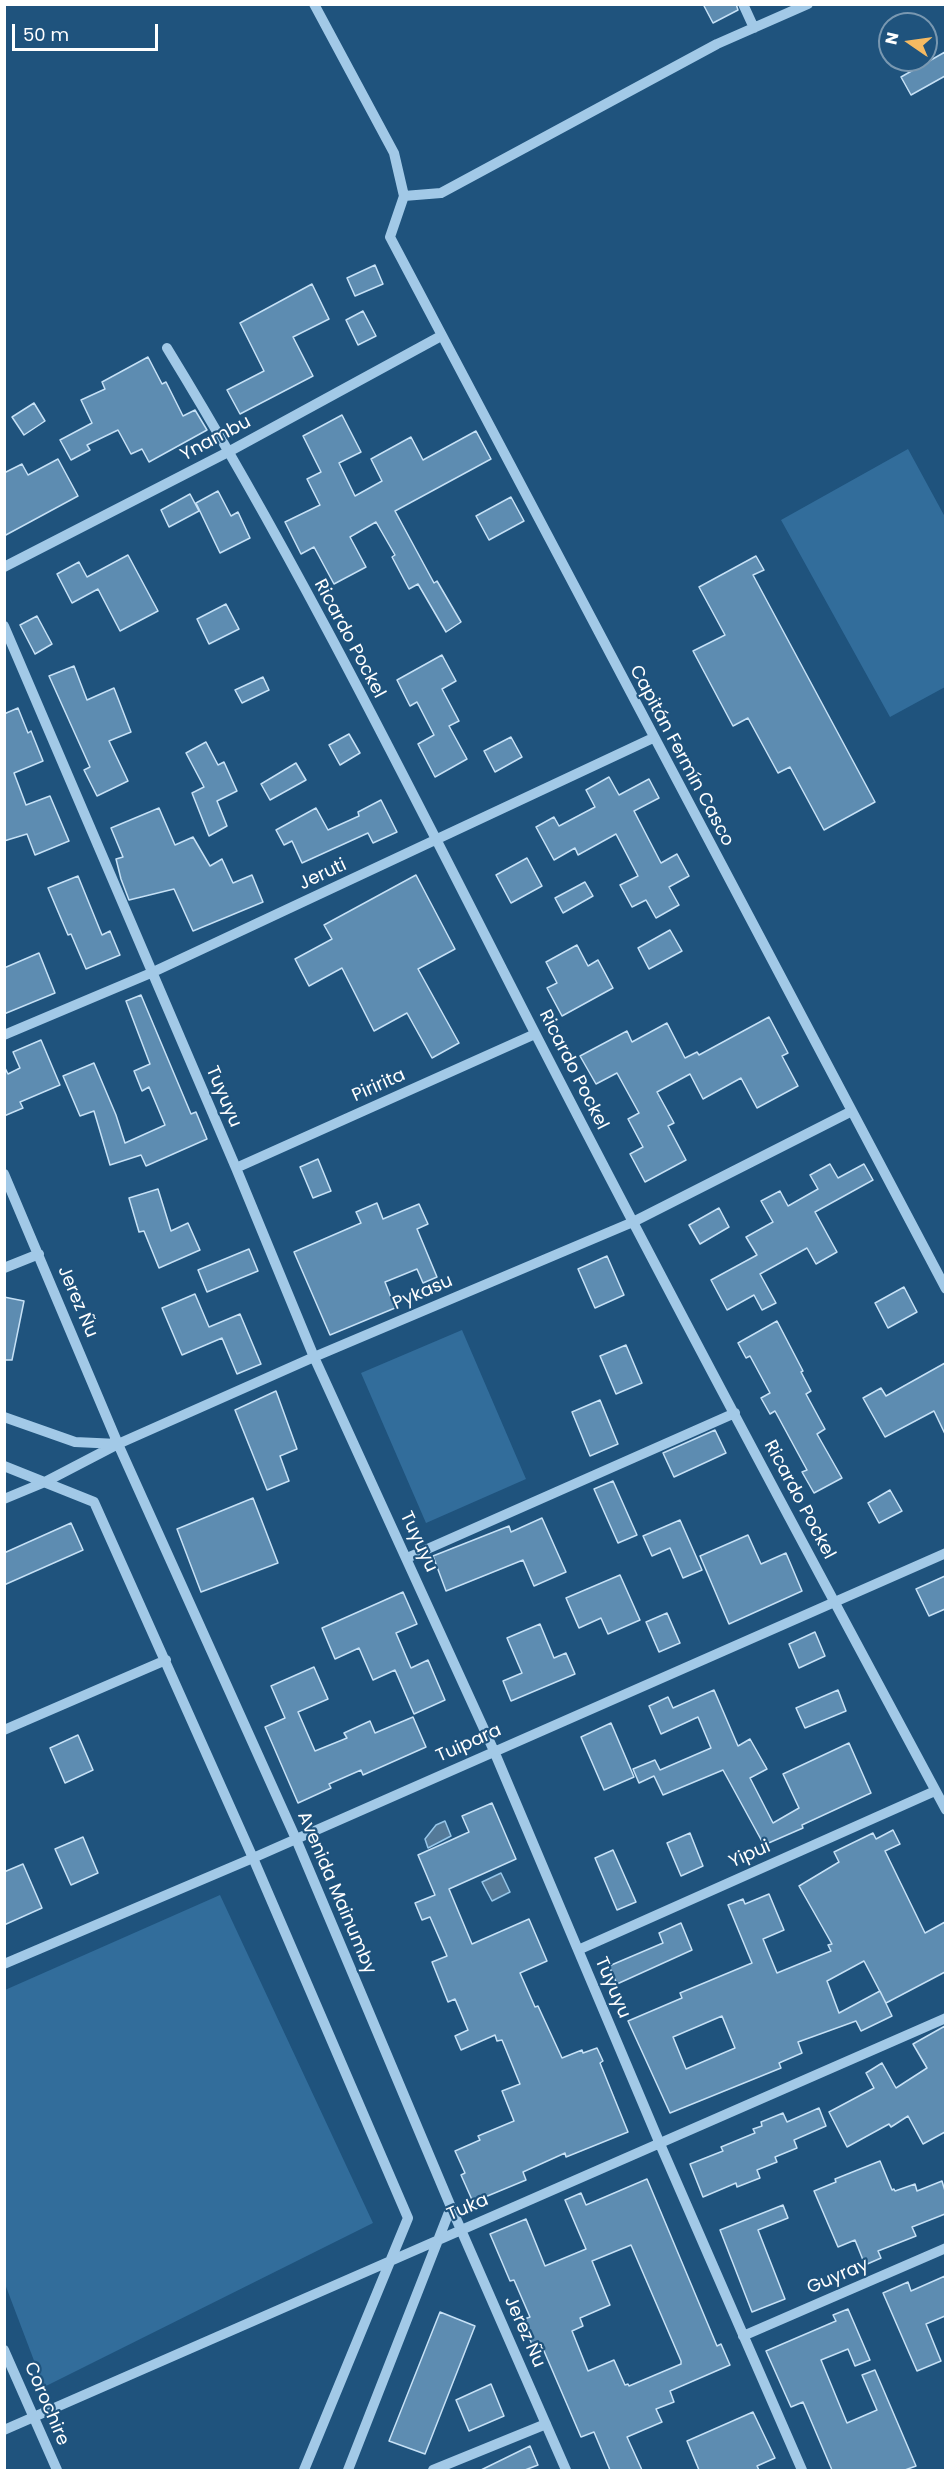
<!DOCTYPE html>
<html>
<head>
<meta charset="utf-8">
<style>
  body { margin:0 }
  #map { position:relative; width:950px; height:2475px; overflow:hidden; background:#1f537d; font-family:Poppins,sans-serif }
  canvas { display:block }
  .frame { position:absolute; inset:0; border:6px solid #fff; pointer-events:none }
  .north { position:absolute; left:878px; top:12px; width:60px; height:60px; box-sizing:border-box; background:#1f537d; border:2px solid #7998b1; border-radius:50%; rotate:283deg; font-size:16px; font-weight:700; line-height:24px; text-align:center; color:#fff }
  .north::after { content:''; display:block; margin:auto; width:21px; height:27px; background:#f5ba62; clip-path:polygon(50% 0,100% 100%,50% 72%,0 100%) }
  .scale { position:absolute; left:12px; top:24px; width:146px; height:27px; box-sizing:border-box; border:3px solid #fff; border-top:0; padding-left:8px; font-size:18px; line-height:21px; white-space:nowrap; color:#fff; -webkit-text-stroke:4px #1f537d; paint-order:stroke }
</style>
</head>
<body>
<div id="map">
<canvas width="950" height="2475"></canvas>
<div class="frame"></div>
<div class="north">N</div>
<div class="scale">50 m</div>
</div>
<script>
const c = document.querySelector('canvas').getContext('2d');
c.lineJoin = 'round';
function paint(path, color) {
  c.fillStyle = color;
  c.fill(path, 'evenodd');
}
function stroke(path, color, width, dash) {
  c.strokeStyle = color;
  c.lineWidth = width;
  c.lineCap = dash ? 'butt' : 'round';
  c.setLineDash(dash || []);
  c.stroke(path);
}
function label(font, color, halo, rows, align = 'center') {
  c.font = font + ' Poppins,sans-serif';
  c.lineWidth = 4.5;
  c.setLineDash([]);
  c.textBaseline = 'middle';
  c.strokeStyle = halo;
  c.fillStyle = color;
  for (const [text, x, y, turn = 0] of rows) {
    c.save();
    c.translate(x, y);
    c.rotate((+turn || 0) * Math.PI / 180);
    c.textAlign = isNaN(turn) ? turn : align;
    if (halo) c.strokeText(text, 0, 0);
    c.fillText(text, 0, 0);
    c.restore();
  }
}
paint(new Path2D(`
  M908 449 945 517V687L890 717 781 520Z
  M462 1330 526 1479 426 1523 361 1373Z
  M220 1895 373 2223 44 2387 5 2284V1990Z`), '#326d9b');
const water = new Path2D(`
  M445 1821 451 1836 428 1848 425 1839 436 1825Z
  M501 1873 510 1892 492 1901 482 1882Z`);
paint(water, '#547a99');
stroke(water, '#96c6e9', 1.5);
const building = new Path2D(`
  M703 4H736L738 10 713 23Z
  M945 52V76L911 95 901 77Z
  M375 265 383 284 355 296 347 278Z
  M312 284 329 319 293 337 313 376 240 414 227 390 264 371 240 323Z
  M363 311 376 336 358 345 346 320Z
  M148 357 162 384 166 382 183 416 195 410 207 430 149 462 142 449 131 454 118 430 87 445 90 450 71 460 60 440 92 423 81 400 105 389 102 382Z
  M34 403 45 421 24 435 12 417Z
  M342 415 361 452 339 463 355 496 382 481 371 459 411 437 423 460 476 431 491 459 395 511 434 583 437 581 461 622 446 632 418 584 409 589 392 557 395 555 376 522 350 537 366 567 334 584 314 547 301 554 285 522 320 505 307 479 321 472 303 436Z
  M58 459 78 496 4 536V473L22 464 28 475Z
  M218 491 231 516 238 512 250 538 220 553 196 503Z
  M190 494 199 511 169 527 161 510Z
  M511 497 524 521 489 540 476 516Z
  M128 555 158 611 120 631 98 589 72 603 57 574 79 562 87 577Z
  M756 556 764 570 753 575 875 802 824 830 790 767 778 773 748 718 733 726 693 651 725 635 699 587Z
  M226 604 239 629 209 644 197 619Z
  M37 616 52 644 35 654 20 625Z
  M442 655 456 681 442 689 459 721 449 726 467 759 435 777 418 744 434 735 417 702 410 706 397 680Z
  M74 666 87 700 114 688 131 732 109 741 128 781 97 796 84 770 90 767 49 676Z
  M263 677 269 690 242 703 235 690Z
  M18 708 28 733 31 731 43 761 14 773 26 805 50 796 69 841 35 855 27 834 4 841V714Z
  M349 734 360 753 340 765 329 745Z
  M511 737 522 757 495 772 484 751Z
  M206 742 218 765 224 762 237 791 217 801 227 826 209 836 192 793 204 787 186 753Z
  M296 763 306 780 270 800 261 784Z
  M609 777 619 795 649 779 659 798 634 811 661 863 677 854 689 876 669 887 679 905 656 918 646 900 632 907 620 885 638 876 616 834 578 855 575 848 554 860 536 827 554 817 559 826 595 807 586 790Z
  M381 800 397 832 373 843 368 833 302 863 292 841 284 845 276 830 316 808 328 830 359 816 358 812Z
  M159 808 175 845 193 837 210 866 222 859 233 883 252 875 263 902 193 931 174 889 129 900 121 879 116 859 123 857 111 828Z
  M527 858 542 886 511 903 496 875Z
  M416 875 455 949 418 969 459 1043 432 1058 407 1013 374 1031 342 968 309 986 295 959 332 939 324 925Z
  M78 876 102 935 110 931 120 955 86 969 71 934 68 935 48 888Z
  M585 882 593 896 563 913 555 898Z
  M670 930 682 951 649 969 638 948Z
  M577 945 588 966 598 960 613 988 562 1016 547 988 557 983 546 962Z
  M39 953 55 993 4 1014V968Z
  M141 995 191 1114 196 1112 207 1139 146 1166 141 1155 110 1165 94 1111 80 1116 63 1076 94 1063 116 1115 125 1143 165 1125 149 1087 142 1091 134 1071 150 1064 126 1001Z
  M769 1017 788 1053 782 1056 798 1086 757 1108 741 1078 703 1099 690 1074 657 1092 674 1123 668 1126 686 1160 645 1182 630 1154 643 1147 628 1119 639 1113 617 1073 596 1084 580 1056 627 1031 632 1042 667 1023 685 1058 697 1052 699 1055Z
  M41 1040 60 1085 20 1102 23 1108 4 1116V1066L8 1074 20 1068 13 1052Z
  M318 1159 331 1191 313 1198 300 1167Z
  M830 1164 838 1178 864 1164 873 1180 815 1212 837 1252 816 1264 807 1248 760 1274 776 1303 762 1310 754 1295 727 1310 711 1280 757 1255 746 1237 773 1222 761 1201 780 1191 788 1206 818 1189 810 1175Z
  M158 1189 171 1231 188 1223 200 1250 159 1268 144 1231 139 1232 129 1198Z
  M377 1203 383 1219 419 1204 428 1224 417 1229 437 1277 423 1283 417 1269 385 1282 395 1308 330 1335 294 1252 361 1223 356 1212Z
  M719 1208 729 1227 700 1244 689 1225Z
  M249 1249 258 1271 207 1292 198 1270Z
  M607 1256 624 1295 595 1308 578 1269Z
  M904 1287 917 1312 888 1328 875 1303Z
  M195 1294 209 1327 240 1314 261 1364 237 1374 222 1338 182 1355 162 1308Z
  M4 1297 24 1301 12 1360H4Z
  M777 1321 803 1371 801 1372 811 1391 806 1394 825 1429 817 1434 842 1478 814 1493 802 1472 807 1470 775 1411 770 1414 761 1398 770 1393 750 1356 746 1358 738 1343Z
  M626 1345 642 1383 616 1394 600 1356Z
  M945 1363V1434L934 1411 885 1437 863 1398 881 1388 886 1396Z
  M276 1391 297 1449 280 1456 289 1481 267 1490 235 1410Z
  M600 1400 618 1444 590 1456 572 1412Z
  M715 1430 726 1453 674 1477 663 1453Z
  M613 1481 637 1535 618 1543 594 1489Z
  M890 1490 902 1511 879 1523 868 1503Z
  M253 1498 278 1563 201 1592 177 1529Z
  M542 1518 566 1572 534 1586 523 1560 446 1591 433 1556 509 1526 511 1532Z
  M680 1520 702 1570 683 1578 670 1548 652 1556 643 1536Z
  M71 1523 83 1550 4 1585V1553Z
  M748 1535 761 1564 786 1553 802 1591 729 1624 700 1556Z
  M620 1575 640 1620 608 1634 601 1618 579 1628 566 1598Z
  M945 1576V1609L929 1616 916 1589Z
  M403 1592 417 1624 396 1633 411 1668 428 1660 445 1700 414 1714 395 1670 373 1680 359 1648 335 1659 322 1628Z
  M667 1613 680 1643 659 1652 646 1622Z
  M540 1624 554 1658 566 1653 575 1674 511 1701 503 1681 522 1673 507 1638Z
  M815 1632 825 1656 799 1668 789 1644Z
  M314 1667 328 1699 298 1712 315 1751 347 1738 344 1733 370 1721 375 1733 413 1717 426 1747 363 1775 361 1770 329 1784 331 1788 298 1803 265 1727 285 1718 271 1686Z
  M714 1690 738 1746 750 1739 767 1769 750 1778 773 1823 799 1808 783 1774 849 1743 871 1793 802 1825 803 1828 764 1845 723 1770 663 1795 654 1776 639 1783 633 1769 655 1760 660 1770 711 1748 698 1717 661 1734 649 1706 668 1697 673 1708Z
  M838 1690 846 1711 805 1728 796 1708Z
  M611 1723 634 1777 604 1790 581 1737Z
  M78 1735 93 1770 65 1783 50 1748Z
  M492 1803 516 1859 449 1889 472 1944 529 1919 547 1961 520 1973 535 2007 538 2006 562 2058 582 2050 583 2053 597 2048 603 2061 600 2063 628 2132 566 2157 565 2153 523 2172 526 2180 473 2202 461 2175 465 2173 455 2151 480 2140 478 2136 514 2121 502 2091 520 2084 502 2040 497 2041 495 2035 461 2050 455 2036 468 2030 455 1999 448 2002 432 1962 447 1956 430 1917 422 1920 415 1903 435 1895 418 1855 469 1832 462 1816Z
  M893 1830 900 1844 885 1851 925 1933 945 1922V1972L886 2003 864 1961 827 1981 839 2013 880 1991 892 2016 861 2031 856 2021 798 2042 802 2053 779 2063 781 2068 670 2113 628 2021 682 1998 680 1993 752 1963 728 1905 743 1899 745 1904 769 1894 784 1930 763 1939 777 1973 831 1951 828 1945 832 1944 799 1886 839 1862 834 1852 873 1833 876 1839ZM722 2016 735 2048 686 2069 673 2037Z
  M690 1833 703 1866 681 1876 667 1843Z
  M83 1837 98 1873 71 1885 55 1849Z
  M613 1850 636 1902 617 1910 595 1858Z
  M23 1864 42 1908 4 1925V1872Z
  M681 1923 692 1950 617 1984 609 1966 663 1943 659 1933Z
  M945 2026V2132L923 2144 908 2116 891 2127 889 2124 847 2147 829 2112 874 2088 866 2073 882 2063 896 2088 927 2068 913 2044Z
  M819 2108 826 2126 794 2140 797 2148 775 2157 777 2162 757 2170 760 2178 737 2187 736 2183 703 2197 690 2164 723 2151 721 2147 755 2133 753 2129 762 2126 761 2122 783 2113 787 2122Z
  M880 2161 892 2190 894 2189 895 2191 915 2184 917 2191 942 2181 945 2191V2214L912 2227 916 2236 878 2251 881 2258 865 2265 855 2240 838 2247 814 2191 836 2182 835 2179Z
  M647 2179 717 2346 721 2344 730 2365 670 2391 674 2402 656 2409 662 2422 627 2437 642 2470H610L594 2432 581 2437 541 2344 533 2347 522 2320 530 2317 514 2280 510 2281 490 2234 526 2219 545 2266 586 2249 565 2200 581 2193 586 2205ZM631 2245 681 2361V2364L629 2386 628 2384 625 2385 614 2360 588 2371 572 2331 583 2326 580 2318 610 2305 592 2261Z
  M783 2205 788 2218 758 2230 785 2299 752 2312 720 2230Z
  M945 2276V2316L926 2324 941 2361 917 2371 883 2293 908 2282 911 2291Z
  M848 2309 870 2360 855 2366 848 2349 821 2360 847 2423 877 2410 862 2375 875 2370 916 2466 905 2470H832L803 2402 791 2407 766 2351 836 2321 833 2315Z
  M440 2312 475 2326 425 2454 389 2441Z
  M491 2384 504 2416 469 2431 456 2400Z
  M753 2412 775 2458 757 2466 759 2470H699L687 2441Z
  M530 2446 538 2465 525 2470H481Z`);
paint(building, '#5d8cb1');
stroke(building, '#c6e1f6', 1.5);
stroke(new Path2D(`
  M314 4 394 153 404 196 390 237 946 1289
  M743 4 754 28
  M404 196 441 193 717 44 808 4
  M167 348C303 570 418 805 537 1037 670 1296 808 1553 946 1810
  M4 567 230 451 441 336
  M4 626 236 1168 314 1357 494 1751 660 2144 802 2470
  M4 1035 151 973 653 738
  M236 1168 535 1034
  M4 1174 118 1444
  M4 1268 39 1254
  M4 1417 75 1442 118 1444 296 1839 451 2207 348 2470
  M4 1466 94 1502 253 1858 408 2218 304 2470
  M4 1499 45 1482 118 1444 314 1357 633 1222 852 1111
  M407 1558 735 1413
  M4 1730 166 1660
  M578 1950 935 1791
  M4 1964 253 1858 946 1553
  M451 2207 566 2470
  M743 2336 946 2248
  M4 2350 57 2470
  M4 2430 946 2018
  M433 2470 546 2424`), '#a2c9e7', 10);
label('18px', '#fff', '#1f537d', [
  ["Ynambu",216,439,-28],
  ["Ricardo Pockel",349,639,62],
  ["Capitán Fermín Casco",681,756,62],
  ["Jeruti",323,875,-25],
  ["Ricardo Pockel",573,1070,63],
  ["Piririta",379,1086,-24],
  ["Tuyuyu",223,1097,67],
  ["Pykasu",423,1293,-23],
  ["Jerez Ñu",77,1302,67],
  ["Ricardo Pockel",799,1500,62],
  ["Tuyuyu",418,1542,65],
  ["Tuipara",469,1744,-24],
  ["Yipui",750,1855,-24],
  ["Avenida Mainumby",336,1893,67],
  ["Tuyuyu",612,1988,67],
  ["Tuka",468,2208,-23],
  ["Guyray",838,2277,-23],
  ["Jerez Ñu",524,2332,66],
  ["Corochire",46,2404,67]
]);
</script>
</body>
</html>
